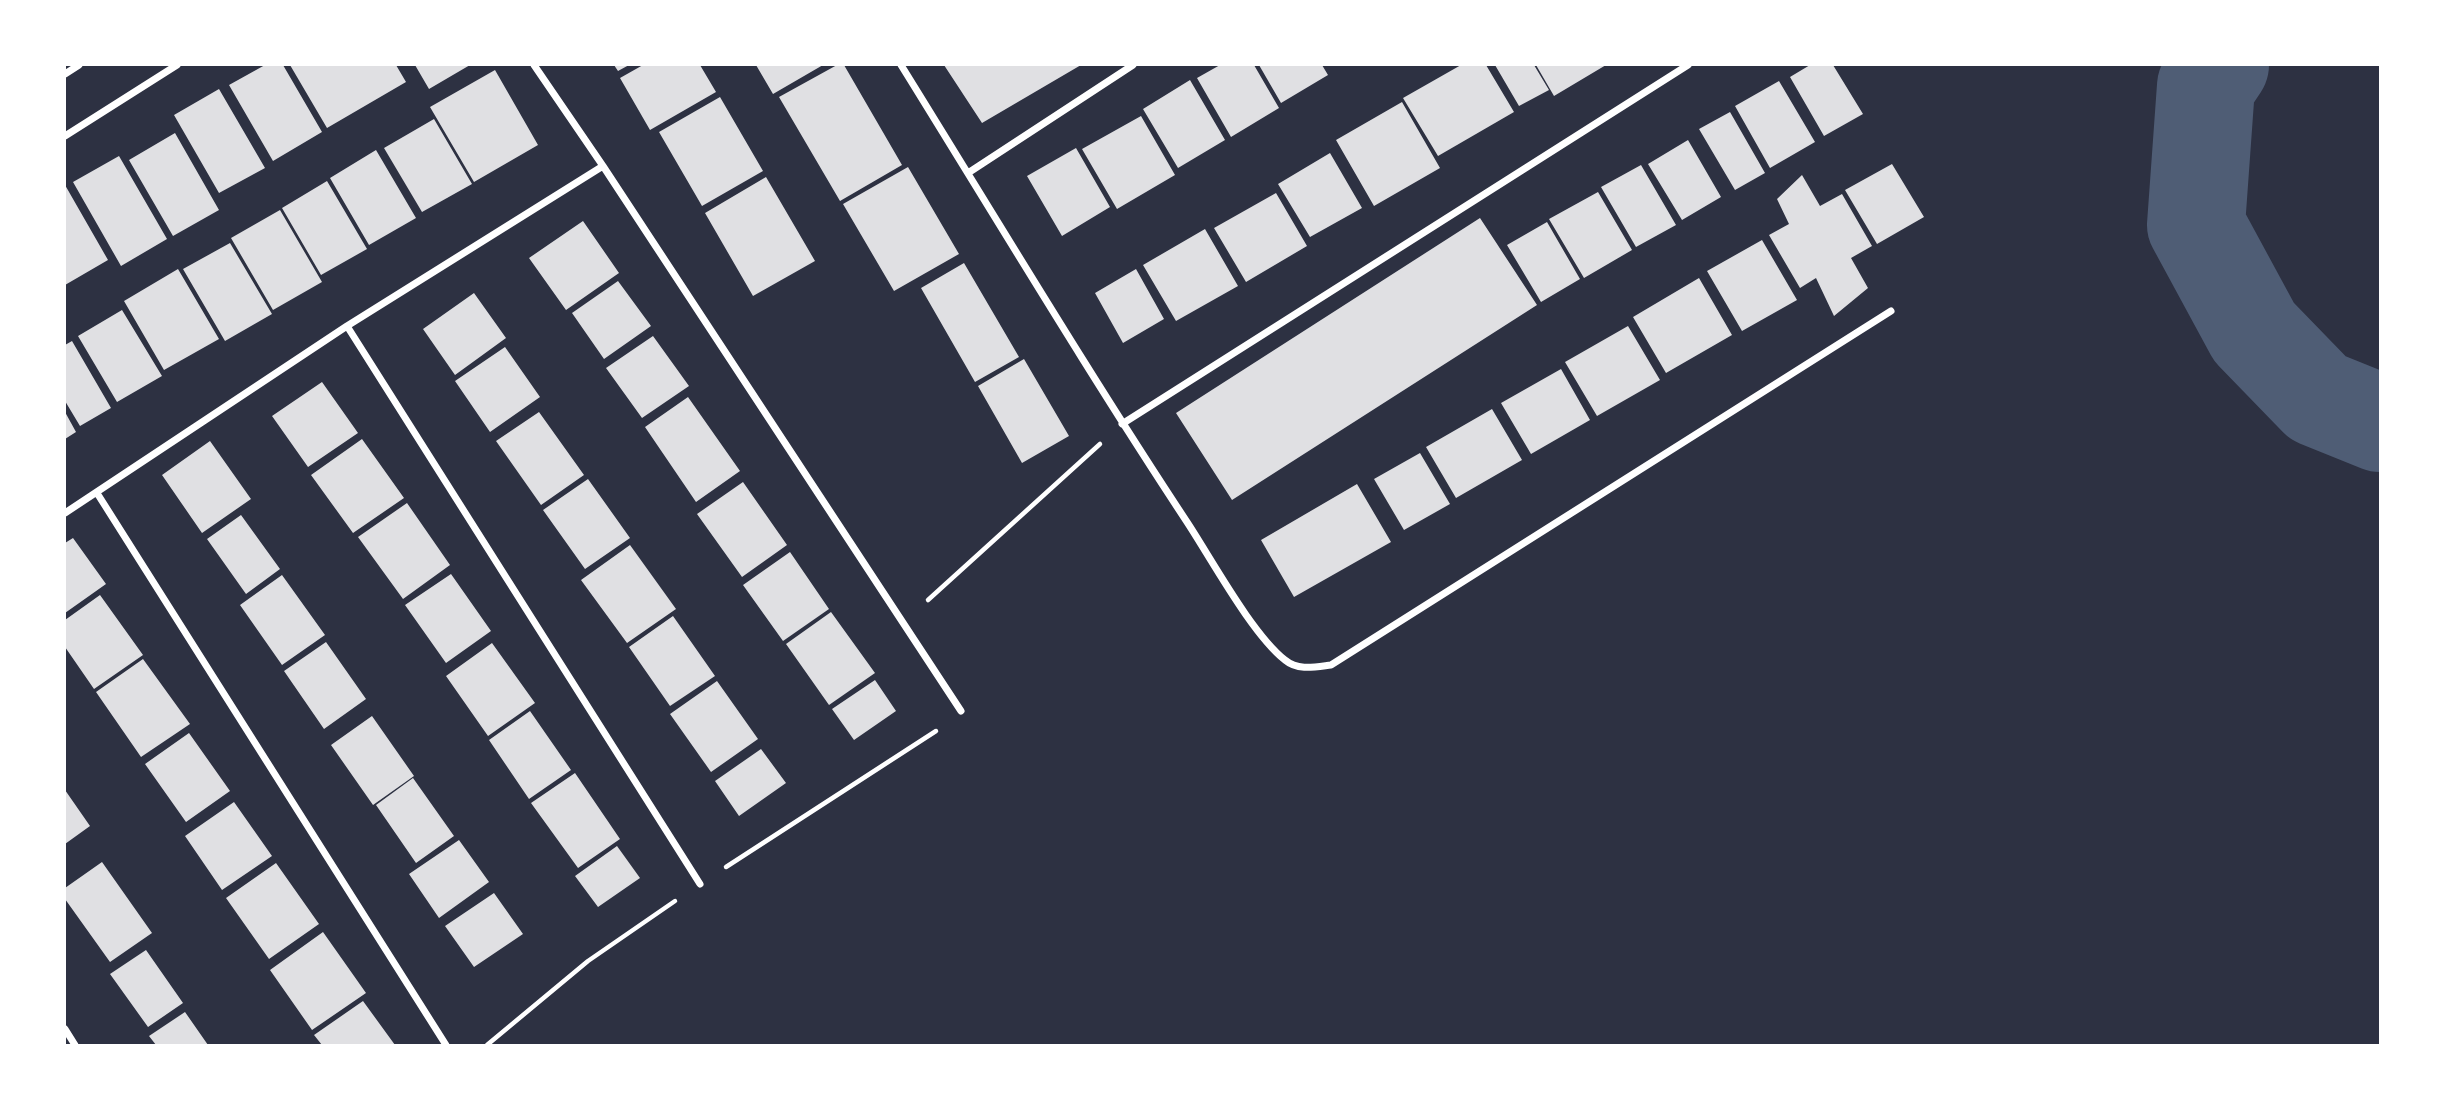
<!DOCTYPE html>
<html>
<head>
<meta charset="utf-8">
<style>
  body { margin:0 }
  #map { position:relative; width:2445px; height:1110px; overflow:hidden; background:#2d3142; font-family:Manrope,sans-serif }
  canvas { display:block }
  .frame { position:absolute; inset:0; border:66px solid #fff; pointer-events:none }
</style>
</head>
<body>
<div id="map">
<canvas width="2445" height="1110"></canvas>
<div class="frame"></div>
</div>
<script>
const c = document.querySelector('canvas').getContext('2d');
c.lineJoin = 'round';
function stroke(path, color, width, dash) {
  c.strokeStyle = color;
  c.lineWidth = width;
  c.lineCap = dash ? 'butt' : 'round';
  c.setLineDash(dash || []);
  c.stroke(path);
}
function paint(path, color) {
  c.fillStyle = color;
  c.fill(path, 'evenodd');
}
stroke(new Path2D(`
  M2220 65 2206 86 2196 225 2254 332 2318 398 2380 423`), '#4f5d75', 98);
paint(new Path2D(`
  M265 65H283L322 132 273 161 229 85Z
  M290 65H396L406 82 327 128Z
  M415 65H470L429 89Z
  M614 65H629L618 71Z
  M643 65H700L716 92 650 130 620 78Z
  M756 65H823L773 94Z
  M837 65H844L902 165 840 201 779 97Z
  M944 65H1081L982 123Z
  M1220 65H1254L1279 108 1231 137 1197 78Z
  M1259 65H1322L1328 75 1281 103Z
  M1461 65H1486L1514 112 1438 156 1403 98Z
  M1495 65H1534L1549 90 1519 106Z
  M1536 65H1606L1554 96Z
  M1810 65H1833L1863 114 1824 136 1790 77Z
  M495 70 538 145 474 182 430 107Z
  M1190 80 1225 140 1178 168 1143 109Z
  M1779 81 1815 142 1770 168 1735 106Z
  M219 89 265 168 219 193 174 115Z
  M720 97 763 171 702 206 659 132Z
  M1402 102 1440 168 1374 206 1336 140Z
  M1730 112 1765 173 1735 190 1699 129Z
  M1141 116 1175 175 1117 209 1082 149Z
  M434 119 472 184 422 212 384 148Z
  M175 133 219 210 173 236 129 160Z
  M1688 140 1721 197 1682 220 1648 164Z
  M1076 148 1110 207 1062 236 1027 176Z
  M376 150 416 218 369 245 330 178Z
  M1330 153 1362 208 1310 237 1278 184Z
  M119 156 167 239 121 266 73 182Z
  M1892 164 1924 217 1877 244 1845 190Z
  M1641 165 1676 225 1636 247 1601 187Z
  M908 167 959 254 894 291 843 204Z
  M1802 175 1820 206 1842 194 1872 246 1851 258 1868 288 1834 316 1816 278 1800 288 1769 235 1789 224 1777 199Z
  M766 177 815 261 753 296 705 213Z
  M327 181 367 249 321 275 282 208Z
  M65 185 108 260 65 285Z
  M1598 192 1632 250 1584 278 1549 219Z
  M1276 193 1307 246 1246 282 1214 228Z
  M280 210 322 282 273 310 231 238Z
  M1480 218 1537 305 1232 500 1176 413Z
  M583 221 619 273 566 310 529 258Z
  M1547 222 1580 279 1541 302 1507 245Z
  M1205 229 1238 286 1176 321 1143 265Z
  M1762 240 1797 300 1742 331 1707 271Z
  M230 243 272 314 225 341 183 269Z
  M964 263 1019 357 975 382 921 288Z
  M178 269 219 339 164 370 124 301Z
  M1136 269 1164 319 1123 343 1095 293Z
  M1699 278 1732 335 1666 373 1633 317Z
  M618 281 651 326 604 359 572 313Z
  M474 293 506 338 455 375 423 329Z
  M122 310 162 376 117 402 78 336Z
  M1628 326 1660 380 1597 416 1565 362Z
  M653 336 689 386 642 418 606 368Z
  M72 341 111 408 80 426 65 401V345Z
  M505 347 540 397 490 432 455 381Z
  M1024 359 1069 436 1022 463 978 386Z
  M1561 369 1590 420 1531 454 1501 403Z
  M322 382 358 433 308 467 272 416Z
  M688 397 740 471 696 502 645 427Z
  M1492 409 1522 460 1456 498 1426 447Z
  M65 412 76 432 65 439Z
  M539 412 584 475 541 505 496 441Z
  M362 439 404 498 353 533 311 475Z
  M210 441 251 499 202 533 162 475Z
  M1420 453 1450 504 1404 530 1374 479Z
  M588 479 630 538 585 569 543 510Z
  M743 482 787 545 742 577 697 514Z
  M1357 484 1391 542 1294 597 1261 540Z
  M407 503 450 565 403 599 358 537Z
  M241 515 280 569 246 594 207 539Z
  M73 538 106 584 65 613V543Z
  M630 545 676 609 627 643 581 580Z
  M790 552 829 609 783 641 743 585Z
  M451 574 491 631 446 663 405 605Z
  M282 575 325 635 282 665 240 605Z
  M100 595 143 655 94 689 65 647V620Z
  M831 612 875 673 829 705 786 644Z
  M673 616 715 676 670 706 629 647Z
  M326 642 366 699 324 729 284 671Z
  M492 643 535 703 488 736 446 676Z
  M143 659 190 724 141 757 96 692Z
  M875 680 896 711 854 740 832 709Z
  M717 681 758 739 711 772 670 714Z
  M530 711 571 770 529 799 489 740Z
  M372 716 414 776 373 805 331 745Z
  M189 733 230 791 186 822 145 764Z
  M761 749 786 783 739 816 715 781Z
  M575 773 620 839 578 868 531 803Z
  M413 778 454 836 416 863 376 805Z
  M65 790 90 826 65 844Z
  M234 802 272 856 222 890 185 836Z
  M459 840 489 882 439 918 409 874Z
  M617 846 640 878 598 907 575 876Z
  M102 862 152 933 110 962 65 899V888Z
  M276 863 319 924 269 959 226 898Z
  M494 893 523 934 474 967 445 926Z
  M323 932 366 993 312 1030 270 970Z
  M146 950 183 1003 148 1027 110 974Z
  M363 1001 395 1045H322L314 1035Z
  M185 1012 208 1045H156L149 1036Z`), '#e0e0e3');
stroke(new Path2D(`
  M928 600 1100 444
  M726 867 936 731
  M487 1045 588 961 675 901`), '#fff', 4.5);
stroke(new Path2D(`
  M534 65 603 166
  M901 65C996 218 1088 372 1187 522 1212 560 1252 634 1285 660 1298 671 1315 667 1331 665L1891 311
  M65 74 79 65
  M65 136 177 65
  M968 173 1133 65
  M347 326 700 884
  M1122 424 1688 65
  M97 493 446 1045
  M65 513 347 326 603 166 961 711
  M65 1029 75 1045`), '#fff', 7);
</script>
</body>
</html>
